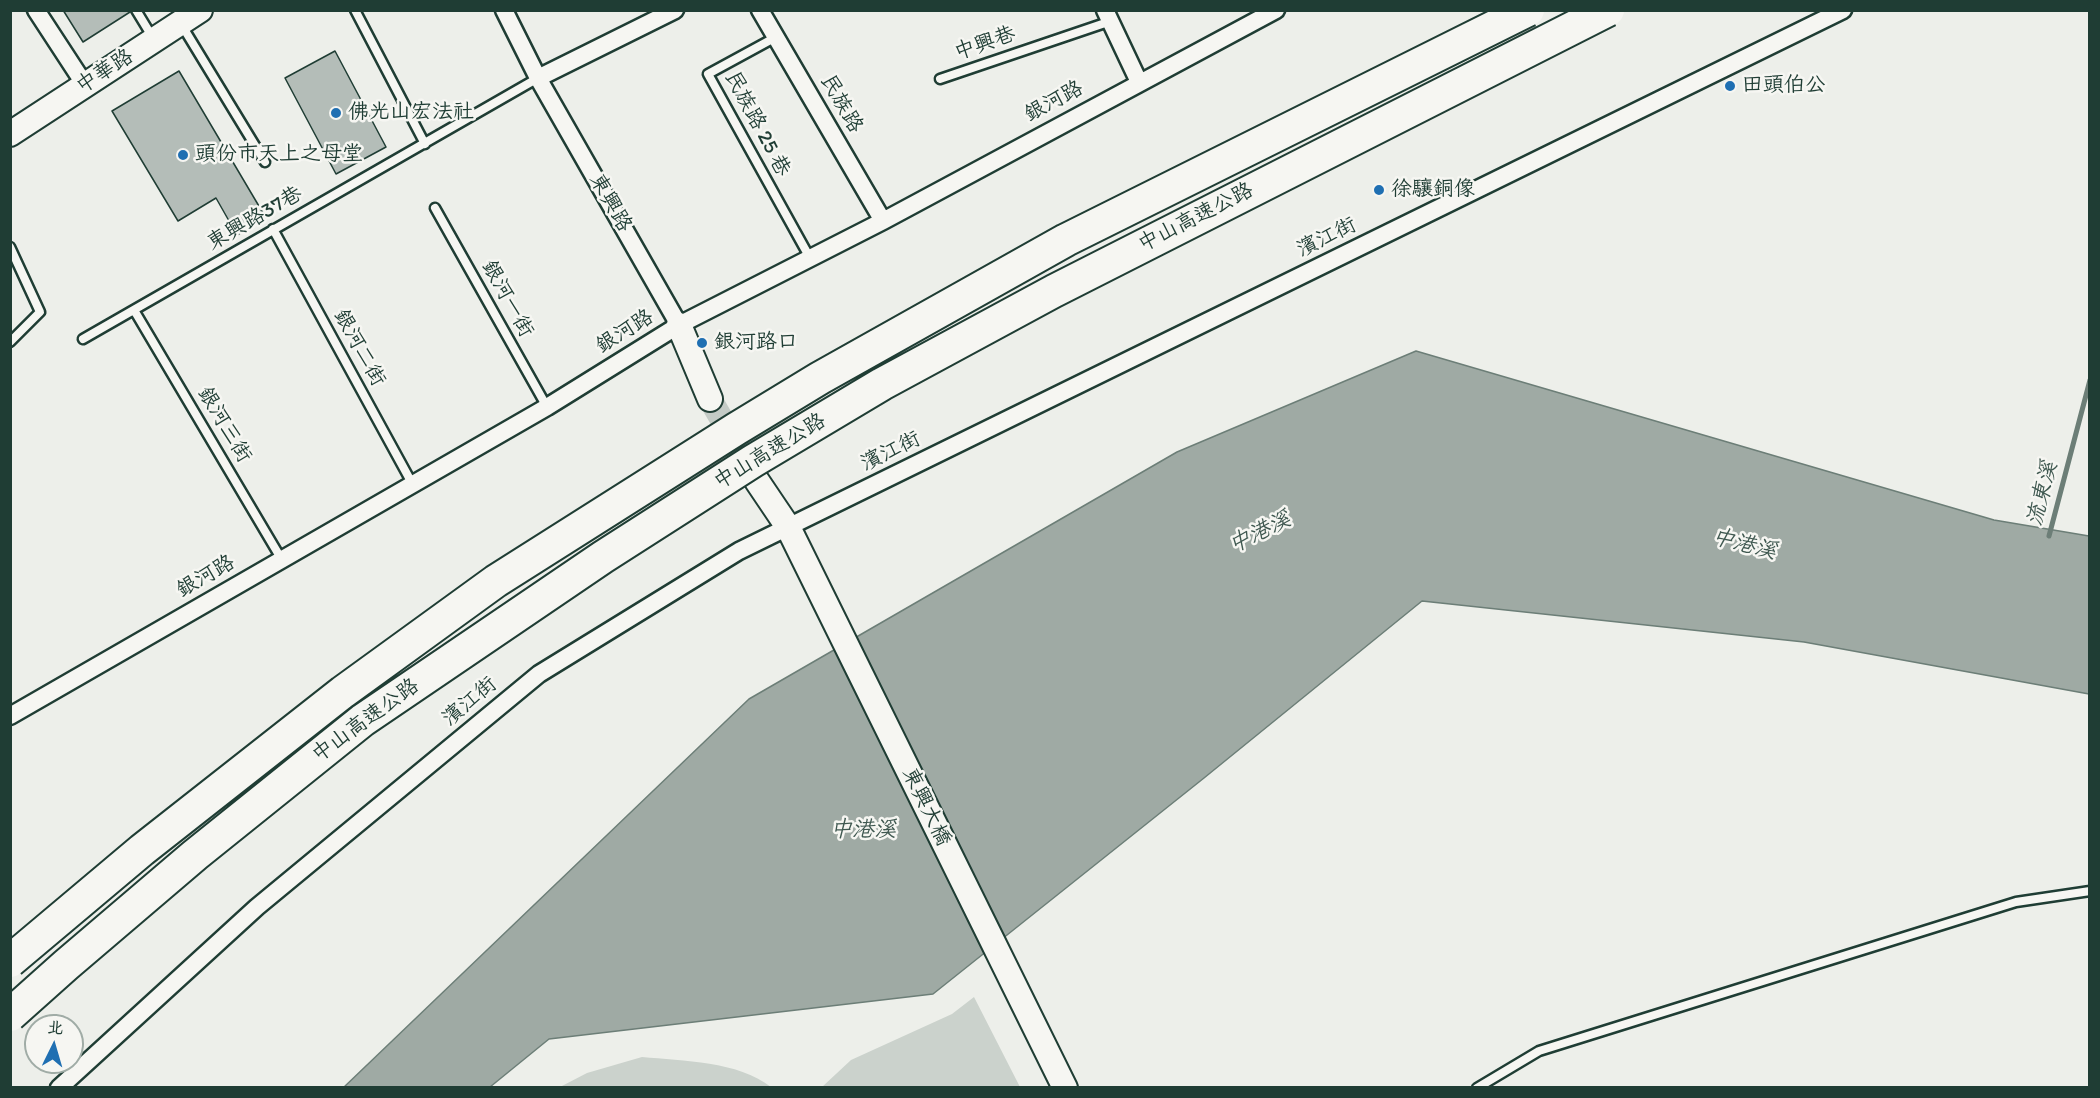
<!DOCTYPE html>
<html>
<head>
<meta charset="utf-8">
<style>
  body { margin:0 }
  #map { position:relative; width:2100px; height:1098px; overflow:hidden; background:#edefea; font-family:Itim,"LXGW WenKai TC",sans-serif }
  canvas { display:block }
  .frame { position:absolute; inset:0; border:12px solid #1f3d34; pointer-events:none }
  .north { position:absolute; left:24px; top:1014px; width:60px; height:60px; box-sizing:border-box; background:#f6f6f2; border:2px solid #a0aca6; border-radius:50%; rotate:5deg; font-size:16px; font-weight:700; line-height:24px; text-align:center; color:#1f3d34 }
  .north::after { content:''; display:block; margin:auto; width:21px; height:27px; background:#1f6fb2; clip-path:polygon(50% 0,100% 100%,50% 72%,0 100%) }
</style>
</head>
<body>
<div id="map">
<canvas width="2100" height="1098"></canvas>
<div class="frame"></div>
<div class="north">北</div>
</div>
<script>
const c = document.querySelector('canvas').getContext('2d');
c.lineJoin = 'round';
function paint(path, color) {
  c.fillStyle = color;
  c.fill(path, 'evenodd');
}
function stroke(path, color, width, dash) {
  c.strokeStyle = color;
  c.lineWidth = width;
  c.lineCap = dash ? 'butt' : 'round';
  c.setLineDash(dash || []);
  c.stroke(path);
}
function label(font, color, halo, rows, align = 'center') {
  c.font = font + ' Itim,"LXGW WenKai TC",sans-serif';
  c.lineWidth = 5;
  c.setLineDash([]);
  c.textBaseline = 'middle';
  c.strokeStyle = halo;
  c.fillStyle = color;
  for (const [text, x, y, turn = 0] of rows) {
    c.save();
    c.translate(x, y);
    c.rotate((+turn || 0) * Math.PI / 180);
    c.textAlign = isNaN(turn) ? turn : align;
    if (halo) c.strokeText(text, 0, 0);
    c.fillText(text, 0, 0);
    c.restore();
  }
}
paint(new Path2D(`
  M974 997 1020 1087H822L851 1060 952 1014Z
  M642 1057C683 1061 738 1061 771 1087H560L587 1073Z`), '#cbd2cc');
const water = new Path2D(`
  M1416 351 1994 520 2089 536V694L1804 642 1422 601 1204 778 933 994 549 1039 490 1087 343 1088 749 699 1177 452Z`);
paint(water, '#9faaa4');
stroke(water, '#6c7e77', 1.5);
stroke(new Path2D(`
  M2049 536 2090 380`), '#6c7e77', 5);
const building = new Path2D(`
  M63 10H130V12L83 42Z
  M335 51 386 147 336 174 285 78Z
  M179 71 266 218 237 235 216 198 178 221 112 111Z`);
paint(building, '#b4bdb8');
stroke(building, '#1f3d34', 1.5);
stroke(new Path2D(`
  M710 399 755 477`), '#c4cbc6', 24, [24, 12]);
const lane = new Path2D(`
  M136 10 153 38
  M355 10 425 144
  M181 24 265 162
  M776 37 708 74 810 258
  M940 79 1111 21
  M435 208 547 407
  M273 229 413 485
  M10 247 40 312 10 342
  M134 310 282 560
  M83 339 538 78
  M1477 1088 1539 1051 2016 902 2090 891`);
const street = new Path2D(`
  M36 10 85 85
  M504 10 538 78 679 325
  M760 10 883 221
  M1105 10 1139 82
  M538 78 675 10
  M10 716 547 407 679 325 883 221 1276 10
  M59 1088 257 907 539 674 739 551 1843 10`);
const secondary = new Path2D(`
  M10 134 200 10
  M679 325 710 399
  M757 481 788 527 1065 1088`);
stroke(lane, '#1f3d34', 13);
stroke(street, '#1f3d34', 21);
stroke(secondary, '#1f3d34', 28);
stroke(lane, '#f6f6f2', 8);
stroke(street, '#f6f6f2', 16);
stroke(secondary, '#f6f6f2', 24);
const highwayBridge = new Path2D(`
  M10 961 142 850 343 692 496 581 736 429 820 378 1066 240 1528 10
  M10 1015 66 965 195 855 363 720 603 557 753 461 882 384 1054 291 1608 10`);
stroke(highwayBridge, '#1f3d34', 36, []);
stroke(highwayBridge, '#f6f6f2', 32);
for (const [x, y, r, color] of [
  [1730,86,6,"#1f6fb2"],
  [336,113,6,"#1f6fb2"],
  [183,155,6,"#1f6fb2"],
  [1379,190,6,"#1f6fb2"],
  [702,343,6,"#1f6fb2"]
]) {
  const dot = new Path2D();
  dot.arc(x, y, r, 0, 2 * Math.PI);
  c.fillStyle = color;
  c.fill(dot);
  stroke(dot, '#f6f6f2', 2);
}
label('21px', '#1f3d34', '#f6f6f2', [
  ["中興巷",985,44,-19],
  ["中華路",105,72,-33],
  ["銀河路",1054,102,-28],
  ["民族路",841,104,60],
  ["民族路 25 巷",757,124,62],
  ["東興路",610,203,60],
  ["中山高速公路",1196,218,-27],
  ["東興路37巷",255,219,-30],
  ["濱江街",1327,238,-26],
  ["銀河一街",507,299,61],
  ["銀河路",625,332,-32],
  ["銀河二街",359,348,61],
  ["銀河三街",224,425,59],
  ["中山高速公路",770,452,-31],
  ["濱江街",891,452,-26],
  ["銀河路",206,577,-30],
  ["濱江街",470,702,-40],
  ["中山高速公路",366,721,-36],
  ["東興大橋",926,807,64]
]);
label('21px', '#1f3d34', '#f6f6f2', [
  ["田頭伯公",1742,86],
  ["佛光山宏法社",348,113],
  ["頭份市天上之母堂",195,155],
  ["徐驤銅像",1391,190],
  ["銀河路口",714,343]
], 'left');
label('italic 22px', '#3f5850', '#f6f6f2', [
  ["流東溪",2043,494,-76],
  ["中港溪",1260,533,-26],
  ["中港溪",1744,545,14],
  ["中港溪",863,830]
]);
</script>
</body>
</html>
